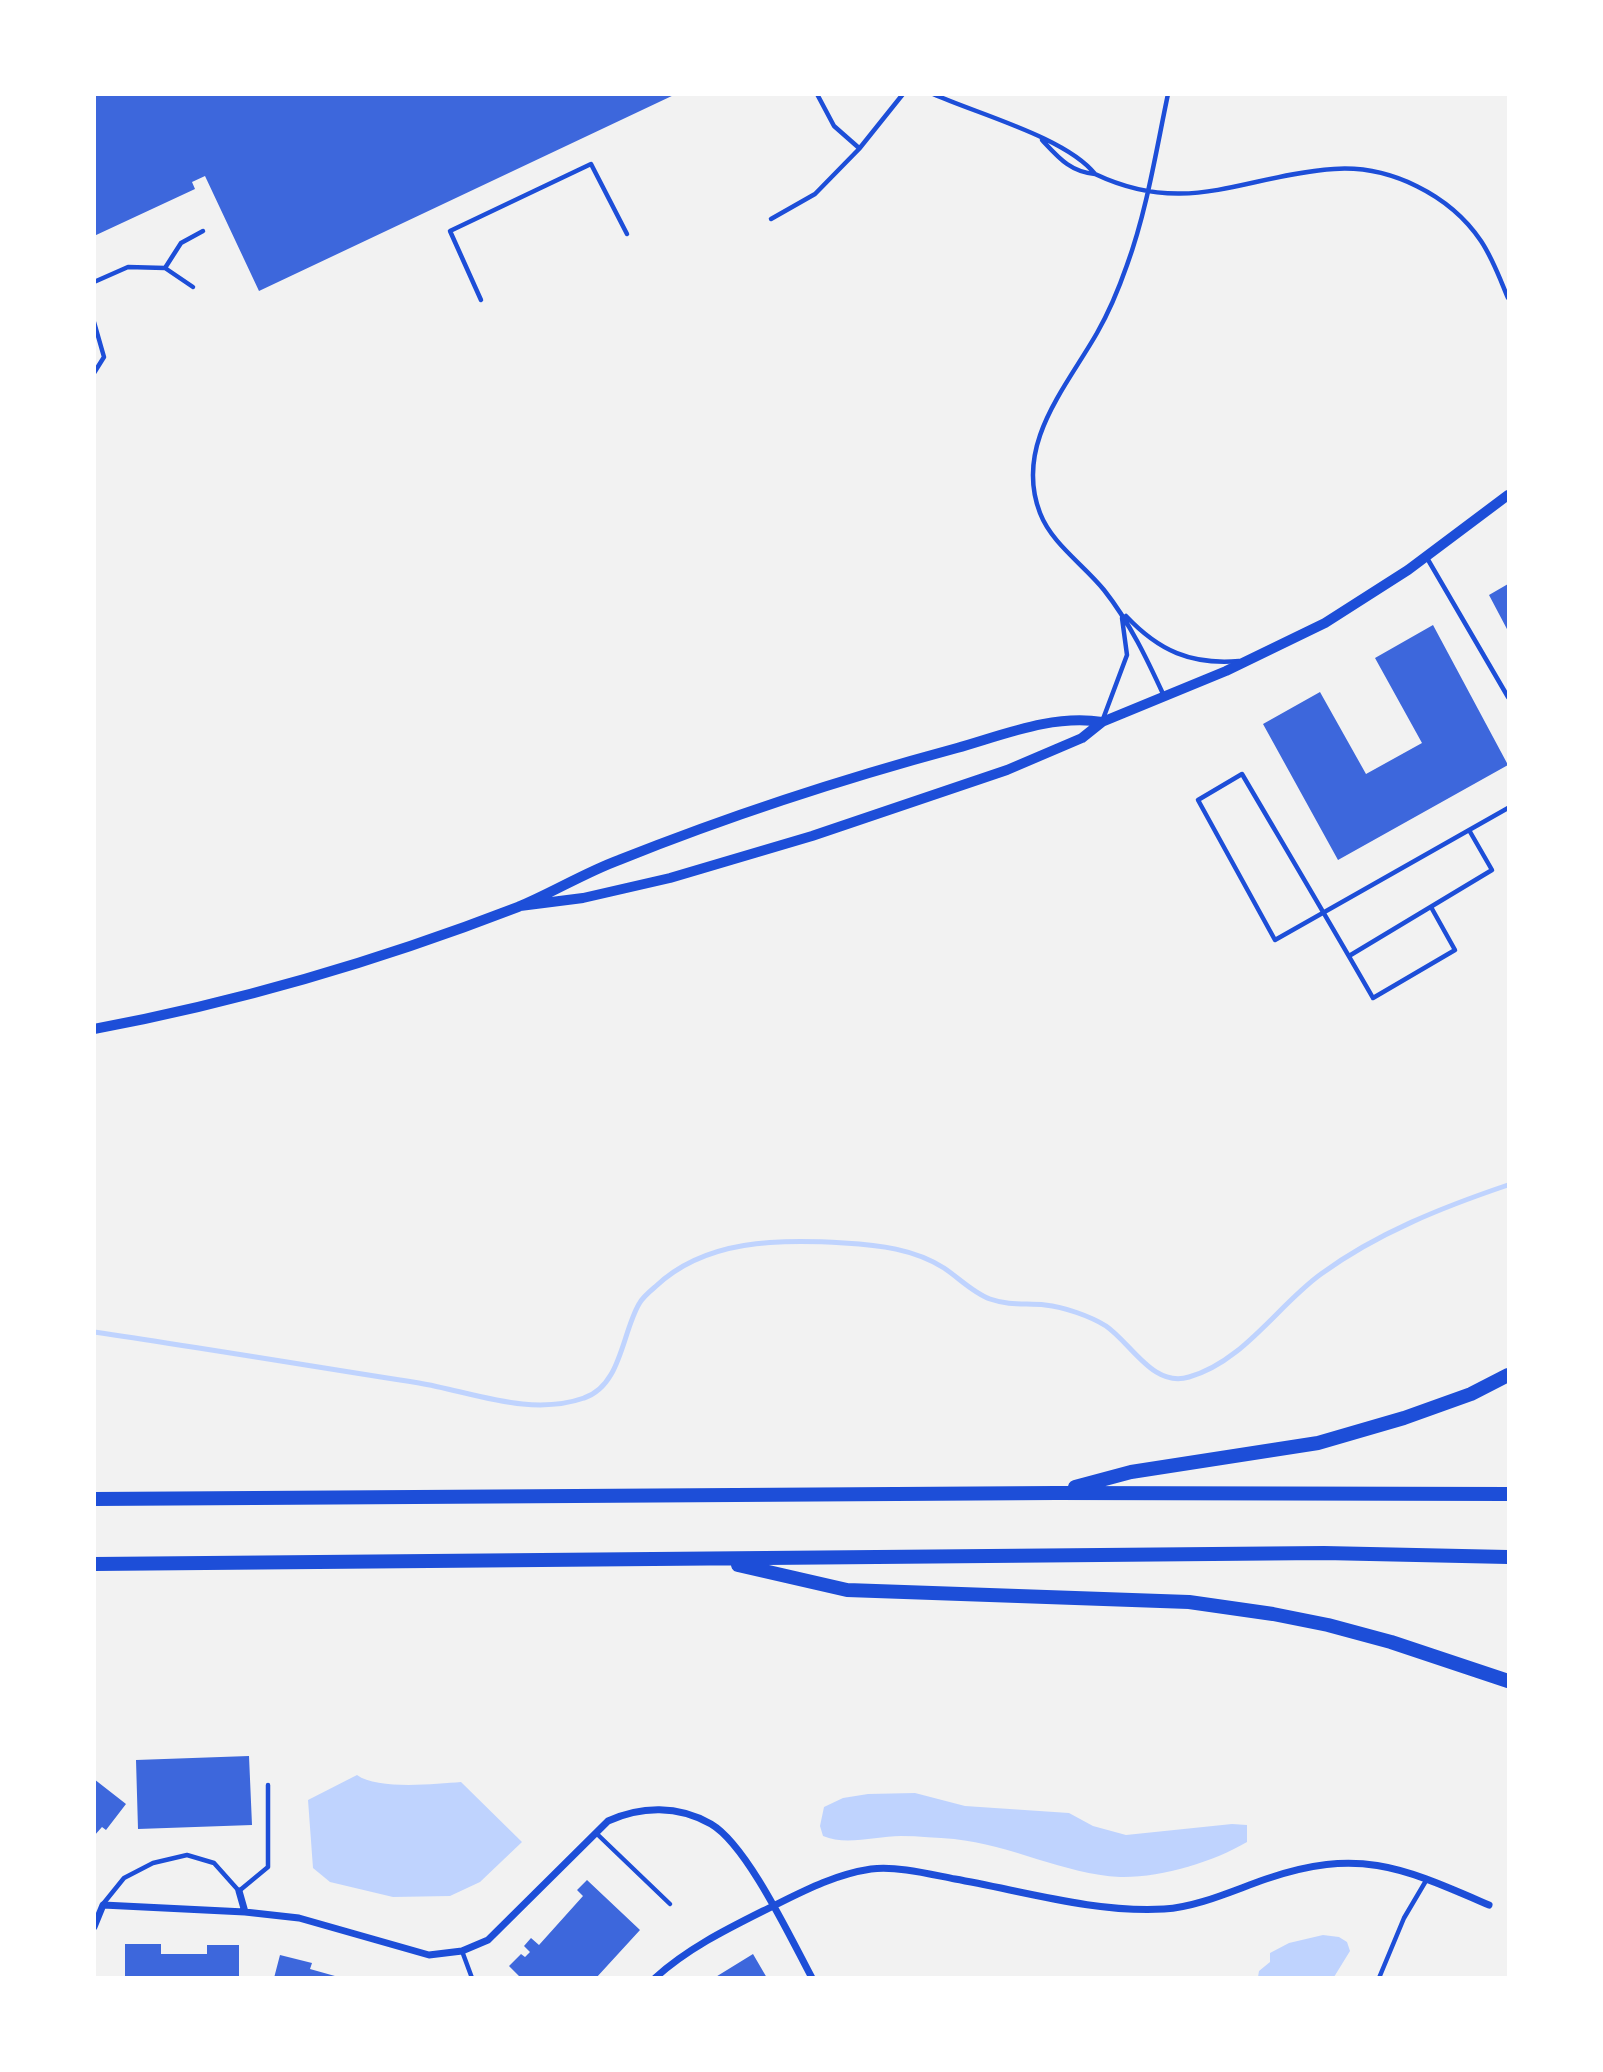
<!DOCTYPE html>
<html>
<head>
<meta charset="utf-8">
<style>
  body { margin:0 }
  #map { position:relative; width:1603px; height:2072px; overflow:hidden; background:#f2f2f2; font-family:"Sofia Sans Condensed",sans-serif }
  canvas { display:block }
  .frame { position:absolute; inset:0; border:96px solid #fff; pointer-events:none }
</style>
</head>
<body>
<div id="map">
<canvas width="1603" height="2072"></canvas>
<div class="frame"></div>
</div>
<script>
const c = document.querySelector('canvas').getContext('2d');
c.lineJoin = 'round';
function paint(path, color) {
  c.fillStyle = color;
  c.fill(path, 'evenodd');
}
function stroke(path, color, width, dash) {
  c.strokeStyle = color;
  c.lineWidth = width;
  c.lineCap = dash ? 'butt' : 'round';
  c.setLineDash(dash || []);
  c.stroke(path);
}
paint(new Path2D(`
  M357 1775C377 1790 435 1784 461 1782L522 1842 480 1882 450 1896 393 1897 330 1882 313 1868 308 1800Z
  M915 1793 965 1806 1069 1813 1093 1826 1126 1835 1232 1824 1247 1825V1842C1213 1862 1161 1878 1120 1877 1064 1874 1011 1845 954 1839 937 1838 919 1836 901 1836 876 1836 846 1846 823 1836L820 1826 824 1807 843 1798 868 1794Z
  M1323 1935 1339 1937 1347 1942 1350 1951 1334 1977H1258L1259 1971 1270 1962V1953L1289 1943Z`), '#bfd3fe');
stroke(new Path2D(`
  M94 1332C203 1348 310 1366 419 1383 472 1392 530 1417 584 1398 621 1386 622 1333 639 1304 642 1298 649 1292 655 1287 705 1239 779 1239 844 1243 879 1245 914 1249 944 1268 959 1278 973 1293 990 1299 1010 1306 1026 1303 1045 1305 1064 1307 1090 1316 1106 1326 1132 1344 1153 1388 1189 1377 1243 1362 1278 1305 1321 1274 1377 1233 1443 1207 1508 1185`), '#bfd3fe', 5);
paint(new Path2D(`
  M94 94H676L259 291 205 176 192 182 195 189 94 236Z
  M1508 584V631L1489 595Z
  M1433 625 1508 765 1338 860 1263 724 1320 692 1366 774 1422 743 1375 658Z
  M249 1756 252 1825 138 1829 136 1760Z
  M94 1779 126 1804 106 1830 102 1827 94 1836Z
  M587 1880 640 1930 596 1978H521L509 1966 521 1954 525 1957 530 1952 524 1946 531 1938 539 1945 583 1896 577 1890Z
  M125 1944H161V1954H207V1945H239V1978H125Z
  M753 1954 767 1978H714Z
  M280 1955 312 1963 310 1969 342 1978H274Z`), '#3d67dc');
stroke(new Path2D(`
  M817 94 834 126 859 148
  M933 94C978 114 1067 138 1095 174 1070 172 1058 157 1042 140
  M1095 174C1188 218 1244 175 1334 169 1390 165 1450 195 1481 241 1493 259 1500 279 1508 298
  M771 219 815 194 859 149 903 94
  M165 268 193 287
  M94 282 128 267 165 268 181 243 203 231
  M481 300 450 231 591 164 627 234
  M94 322 104 357 94 373
  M1427 558 1508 697
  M1126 616C1159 651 1191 665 1239 661
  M1164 696C1147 659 1130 623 1104 590 1083 564 1052 544 1040 513 1014 445 1065 389 1097 333 1109 312 1119 288 1127 265 1147 210 1156 151 1168 94
  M1103 719 1127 655 1122 618
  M1431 907 1455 950 1373 998C1330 923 1286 849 1242 774L1198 800 1275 940 1508 808
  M1349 956 1492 870 1469 830
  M596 1833 670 1904
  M103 1904 124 1878 153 1863 187 1855 214 1863 239 1891 268 1867V1785
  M462 1951 472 1978
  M1379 1978 1404 1918 1427 1879`), '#1d4ed8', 4.5);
stroke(new Path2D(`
  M239 1891 245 1912
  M94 1927 103 1905 245 1912 299 1918 429 1955 462 1951 488 1940 608 1821C641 1806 678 1805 711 1824 747 1845 791 1939 812 1978
  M655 1978C687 1949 725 1930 763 1911 798 1894 831 1875 871 1869 898 1866 929 1874 955 1879 1023 1891 1095 1913 1164 1909 1198 1907 1234 1890 1266 1879 1360 1847 1403 1868 1489 1905`), '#1d4ed8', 7);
stroke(new Path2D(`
  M520 906 583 898 670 878 812 836 1007 770 1082 738 1102 722 1226 671 1325 623 1408 570 1508 495
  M94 1029C239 1002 381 960 518 907 552 893 584 873 619 860 729 816 842 779 957 748 1003 735 1053 714 1102 722`), '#1d4ed8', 10);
stroke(new Path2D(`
  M1075 1487 1131 1472 1318 1443 1404 1418 1471 1394 1508 1375
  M94 1499 1056 1493 1508 1494
  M94 1564 1324 1553 1508 1557
  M738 1565 847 1590 1189 1602 1273 1614 1328 1625 1391 1642 1508 1681`), '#1d4ed8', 14);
</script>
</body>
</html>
